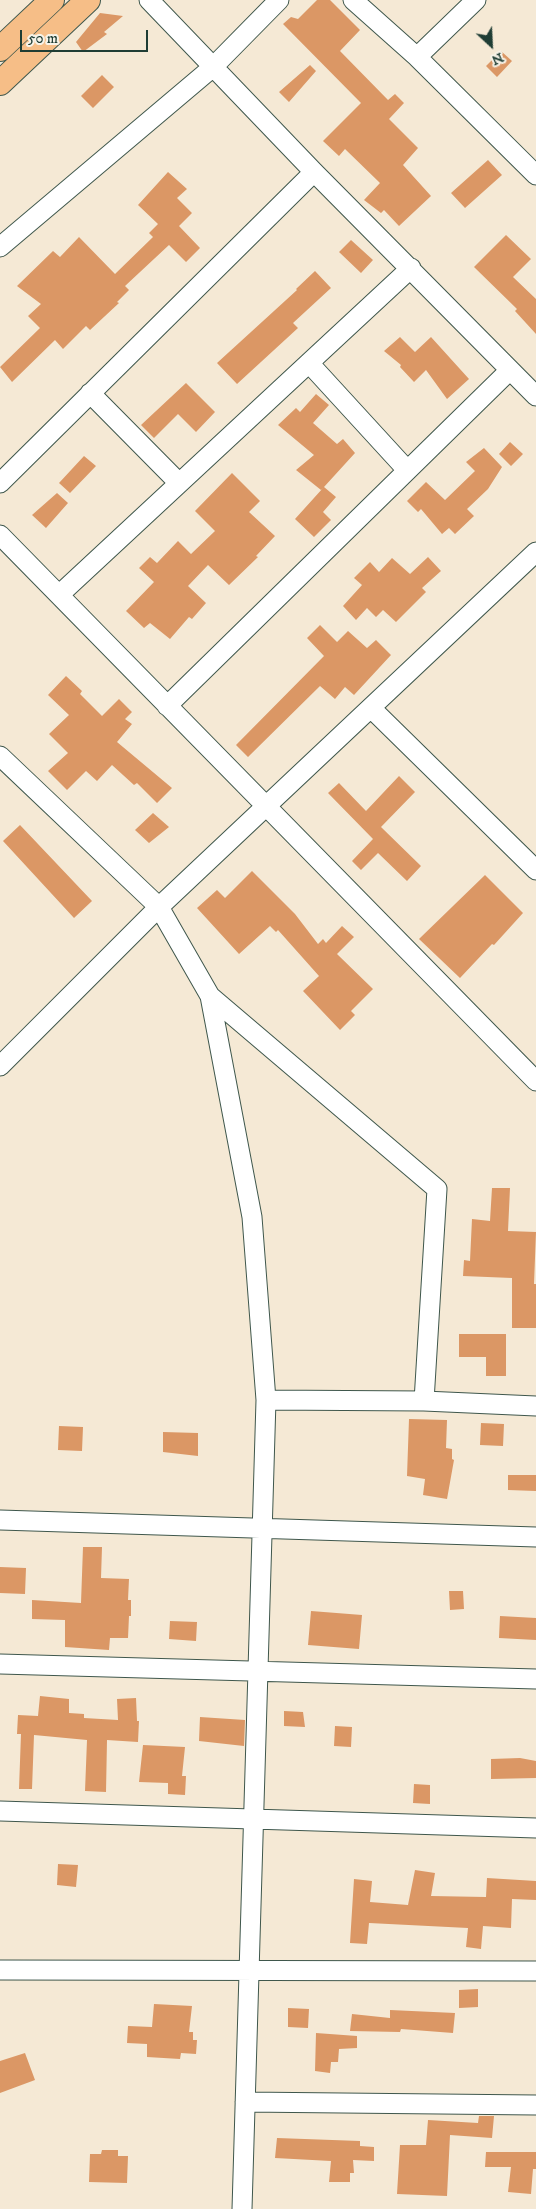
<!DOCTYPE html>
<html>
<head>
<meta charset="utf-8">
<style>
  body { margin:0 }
  #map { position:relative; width:536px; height:2209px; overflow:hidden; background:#f5e9d5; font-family:"IM FELL DW Pica",serif }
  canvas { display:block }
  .north { position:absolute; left:466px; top:20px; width:50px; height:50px; -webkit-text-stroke:4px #f7f3e8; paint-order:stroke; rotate:155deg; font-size:14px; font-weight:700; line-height:20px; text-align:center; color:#1f3d34 }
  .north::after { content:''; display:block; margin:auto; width:18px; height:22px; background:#1f3d34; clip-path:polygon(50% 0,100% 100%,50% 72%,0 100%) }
  .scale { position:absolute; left:20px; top:30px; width:128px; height:22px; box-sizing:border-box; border:2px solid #1f3d34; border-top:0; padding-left:6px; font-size:15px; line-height:18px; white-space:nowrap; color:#1f3d34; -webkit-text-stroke:4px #f7f3e8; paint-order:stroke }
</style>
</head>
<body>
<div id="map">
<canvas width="536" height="2209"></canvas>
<div class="north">N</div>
<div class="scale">50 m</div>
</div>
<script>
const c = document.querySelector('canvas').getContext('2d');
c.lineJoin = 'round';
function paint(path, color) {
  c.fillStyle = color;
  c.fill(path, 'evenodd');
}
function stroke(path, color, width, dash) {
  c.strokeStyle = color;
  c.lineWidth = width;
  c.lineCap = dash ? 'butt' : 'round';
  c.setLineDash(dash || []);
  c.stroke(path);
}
paint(new Path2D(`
  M317 0H330L360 30 340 51 388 100 395 94 404 103 389 119 418 148 403 165 431 196 399 226 384 210 381 213 364 200 380 183 345 149 339 156 323 141 361 103 283 24 291 17 298 19Z
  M100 13 123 16 104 32 107 34 83 52 76 42Z
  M501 51 512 61 497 77 486 66Z
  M310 65 316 71 289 102 279 92Z
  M102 75 114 87 93 108 81 96Z
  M488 160 502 175 465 208 451 193Z
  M168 172 187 189 177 198 192 213 179 226 200 248 186 262 169 245 125 286 129 290 117 302 119 303 90 330 86 326 63 349 55 340 12 382 0 367 40 328 28 316 41 304 17 286 53 251 60 257 79 237 115 274 153 237 149 233 158 224 138 205Z
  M506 235 531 259 513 277 536 299V334L515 311 517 309 474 267Z
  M351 240 373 260 361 273 339 252Z
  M315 271 331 288 293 323 298 328 237 384 217 363 297 290 296 289Z
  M400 337 415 352 431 337 469 379 447 399 426 370 414 382 400 367 401 365 384 351Z
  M186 383 215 412 196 432 178 414 154 438 141 425Z
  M316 394 329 405 313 423 337 444 343 439 355 453 324 487 336 497 323 512 331 520 314 537 295 519 323 488 321 490 296 470 314 455 278 425 296 408 300 412Z
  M510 442 523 454 511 466 499 454Z
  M484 448 502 467 488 489 467 509 474 516 455 534 449 528 442 534 421 509 418 512 407 501 426 482 445 500 475 471 466 462Z
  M84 456 96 466 70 493 59 483Z
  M232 473 260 501 249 512 275 536 256 556 258 557 229 585 208 565 188 586 206 603 192 619 189 617 170 639 150 623 144 628 126 611 154 582 139 568 150 557 157 563 178 541 191 554 215 531 195 511Z
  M57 493 68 503 46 528 32 515Z
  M428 557 441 571 422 588 426 592 396 622 383 610 376 617 367 608 356 620 343 606 362 585 354 578 370 562 379 572 392 558 410 574Z
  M320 625 337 642 348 631 367 648 376 640 391 655 354 695 345 687 335 699 320 686 248 757 236 745 324 656 307 638Z
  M66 676 82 691 80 694 102 716 119 699 132 712 125 719 132 724 117 742 172 788 157 803 137 783 134 785 112 765 97 781 86 771 67 790 48 771 68 753 49 734 69 715 48 695Z
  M399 776 415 792 381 827 421 866 407 881 378 853 361 870 352 861 373 839 328 793 339 783 366 811Z
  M153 813 169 827 149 843 135 830Z
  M20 825 92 901 74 918 3 841Z
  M252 871 295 914 318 944 323 939 326 943 342 926 354 937 337 954 373 989 351 1011 355 1015 340 1030 303 991 319 976 278 930 276 932 270 926 239 954 197 908 217 890 225 898Z
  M485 875 523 913 494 945 492 944 460 978 419 939Z
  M492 1188H510L508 1231 536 1232 534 1284H536V1328H512V1278L463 1276 464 1260 470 1261 472 1219 490 1221Z
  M459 1334H506V1376H486V1357H459Z
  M409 1419 447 1420 446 1448 452 1449V1459L454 1460 447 1499 423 1495 425 1479 407 1476Z
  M481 1423 504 1424 503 1446 480 1445Z
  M59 1426 83 1427 82 1451 58 1450Z
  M163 1432 198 1433V1456L163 1452Z
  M508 1475H536V1491L508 1490Z
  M83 1547H102L101 1578 129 1579 128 1600H131V1616H129L128 1638H110L109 1650 65 1647V1620L32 1619V1600L81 1603Z
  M0 1567 26 1568 25 1594 0 1593Z
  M449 1591H463L464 1609 450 1610Z
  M311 1611 362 1615 359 1649 308 1645Z
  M500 1616 536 1618V1640L499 1638Z
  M170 1621 197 1622 196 1641 169 1639Z
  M40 1696 69 1699V1713L84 1714V1718L118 1720 117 1699 136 1698 137 1721H139L138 1742 107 1740 106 1792 85 1791 87 1740 34 1735 32 1789H19L21 1734H17L18 1715 38 1716Z
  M284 1711 303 1712 305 1727 284 1726Z
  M200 1717 245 1720 244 1746 199 1741Z
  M335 1726 352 1727 351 1747 334 1746Z
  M143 1745 185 1747 182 1776H186L185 1795 168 1794V1783L139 1782Z
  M520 1758 536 1761V1778L491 1779V1759Z
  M414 1784 430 1785V1804L413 1803Z
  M58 1864 78 1865 76 1887 57 1885Z
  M415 1870 435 1873 431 1896 486 1897 487 1878 536 1881V1900L512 1899 511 1928 483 1926 481 1949 466 1947 468 1928 369 1923 367 1944 350 1943 354 1879 372 1881 370 1902 408 1905Z
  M478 1989V2007L459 2008V1990Z
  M154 2004 192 2006 189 2032H193V2040H197L196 2054 181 2053 180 2059 147 2057V2044L127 2043 128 2026 152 2027Z
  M288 2008 309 2009 308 2028 288 2027Z
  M390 2010 455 2013 453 2033 401 2029 400 2032 350 2031 352 2014 390 2018Z
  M316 2033 357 2036V2048L339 2049 338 2062H331L330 2073 315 2071Z
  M25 2053 35 2080 0 2093V2061Z
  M479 2116H494L492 2138 450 2135 447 2196 397 2194 400 2145H426L428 2120 478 2123Z
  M277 2138 360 2141V2146L374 2147V2161L353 2160 354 2173H350V2182H329L331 2161 275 2158Z
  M102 2150H118V2156H128L127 2183 89 2182 90 2154H101Z
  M486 2152H536V2169H533L531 2194 508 2192 511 2167H485Z`), '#db9765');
const minor = new Path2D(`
  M149 0 314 172 536 396
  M353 0 417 57 536 175
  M417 57 476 0
  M0 247 213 67 279 0
  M309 363 407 470
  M90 393 179 483
  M0 483 314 172
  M0 535 536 1081
  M59 595 411 268
  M167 706 510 370
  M371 708 536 870
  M0 756 159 907 210 996 437 1189 424 1401
  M210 996 252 1217 266 1400 242 2209
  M0 1066 159 907 536 552
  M266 1400 424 1401 536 1406
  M0 1520 536 1537
  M0 1664 536 1679
  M0 1811 536 1828
  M0 1970 536 1971
  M245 2102 536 2105`);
const major = new Path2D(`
  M0 49 52 0
  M0 83 88 0`);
stroke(minor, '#3f574c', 21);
stroke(major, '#3f574c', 26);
stroke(minor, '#fff', 19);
stroke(major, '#f6be87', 24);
</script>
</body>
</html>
